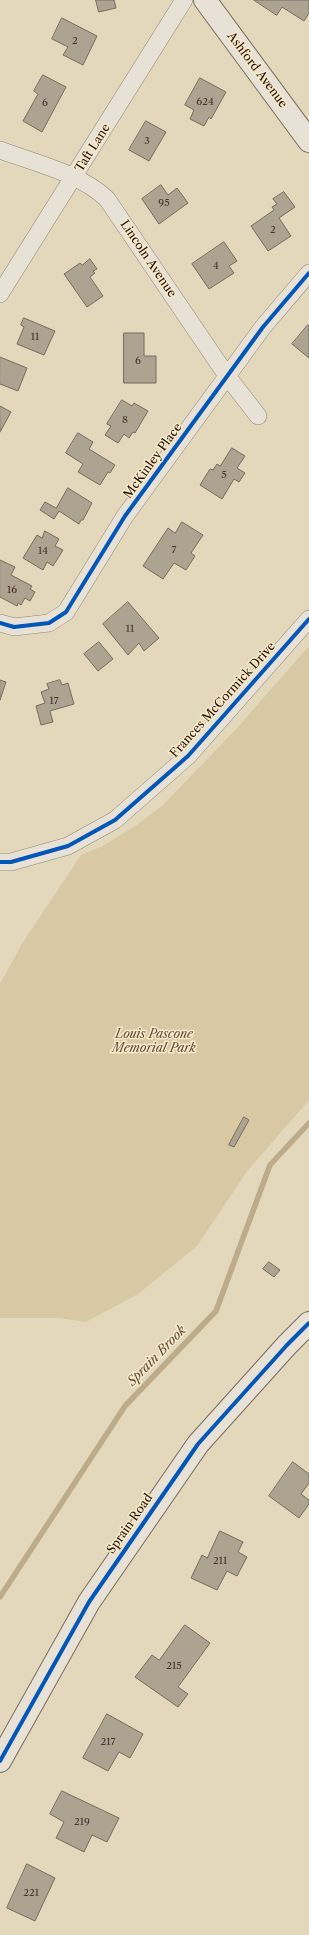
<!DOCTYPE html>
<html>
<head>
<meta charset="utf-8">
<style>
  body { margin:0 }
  canvas { display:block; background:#e3d8bc }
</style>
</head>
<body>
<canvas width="309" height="1935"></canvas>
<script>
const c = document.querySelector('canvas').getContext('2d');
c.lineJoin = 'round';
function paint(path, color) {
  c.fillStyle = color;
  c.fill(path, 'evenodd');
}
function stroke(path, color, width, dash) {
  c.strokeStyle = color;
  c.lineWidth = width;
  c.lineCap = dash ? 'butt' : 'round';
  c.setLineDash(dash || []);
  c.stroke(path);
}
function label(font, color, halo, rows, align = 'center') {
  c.font = font + ' "Libre Caslon Text",serif';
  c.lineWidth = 3;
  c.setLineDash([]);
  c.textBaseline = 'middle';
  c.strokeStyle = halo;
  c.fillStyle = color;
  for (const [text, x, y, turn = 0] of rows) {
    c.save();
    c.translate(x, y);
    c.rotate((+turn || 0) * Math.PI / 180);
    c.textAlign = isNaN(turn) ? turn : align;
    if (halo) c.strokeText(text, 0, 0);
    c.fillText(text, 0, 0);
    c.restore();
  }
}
paint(new Path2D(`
  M309 646V1100L248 1170 197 1246 138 1294 86 1322 58 1318H0V984L23 942 81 855 103 846 138 824 163 805 238 727Z`), '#d8c9a4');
stroke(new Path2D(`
  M0 1597 125 1406 216 1311 270 1165 309 1123`), '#bdab8a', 5.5);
const building = new Path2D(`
  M96 0H114L116 8 99 12Z
  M254 0H309V13L304 21 282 7 277 15Z
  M62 18 97 36 83 65 63 55 68 47 52 39Z
  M43 75 66 87 42 132 23 121 38 94 34 91Z
  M200 78 226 92 211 119 209 117 204 126 190 119 194 110 185 105Z
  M146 121 166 132 149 161 129 150Z
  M161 185 168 195 177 188 188 203 159 224 142 199Z
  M284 192 295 207 279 218 291 236 268 251 251 226 274 210 272 207 277 204 273 199Z
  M224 242 237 261 229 266 234 273 209 289 192 264Z
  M90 259 97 269 93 271 95 273 90 277 103 296 87 307 64 274 80 263 82 265Z
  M24 318 55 331 44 355 17 344 24 327 21 325Z
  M308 325 309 326V358L292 344Z
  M124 333H144V356H156V383H124Z
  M0 357 27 368 18 391 0 384Z
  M122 400 132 406 134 403 148 411 135 433 133 432 129 438 124 434 118 443 105 435 111 426 107 424Z
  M0 406 11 412 0 432Z
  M78 433 93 442 89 449 115 465 110 473 108 472 100 485 78 472 83 464 66 453Z
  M232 448 245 456 237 468 245 473 239 482 234 479 222 499 200 485 210 469 213 470 217 464 220 466Z
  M68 488 92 503 83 520H81L79 524 59 511 54 519 40 510 45 502 56 508Z
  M182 522 203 535 191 553 195 556 186 570 174 563 163 579 143 566 168 528 175 533Z
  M45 531 59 539 55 546 63 550 53 566 47 562 43 570 23 558 37 535 42 538Z
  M0 560 15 567 11 575 32 586 30 589 35 592 30 601 25 598 21 605 18 603 17 606 0 597Z
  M128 602 159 638 144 651 139 643 128 655 103 624Z
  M99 642 113 659 98 671 84 654Z
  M0 680 6 682 0 700Z
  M60 680 62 685 68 683 74 704 50 711 53 722 41 725 36 706 45 703 41 692 49 689 47 684Z
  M244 1117 249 1120 234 1147 229 1145Z
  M269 1262 280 1270 274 1277 263 1269Z
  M293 1462 309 1474V1483L301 1494 309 1500V1504L299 1518 269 1496Z
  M220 1531 243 1542 238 1552 247 1557 237 1576 227 1571 217 1590 191 1578 202 1555 207 1558Z
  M185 1625 210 1643 178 1687 188 1694 178 1707 135 1677 152 1655 159 1660Z
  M107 1714 143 1734 130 1758 119 1752 108 1771 83 1758Z
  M62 1791 119 1818 107 1842 92 1835 84 1852 56 1838 64 1822 50 1814Z
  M27 1864 55 1878 35 1921 7 1908Z`);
paint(building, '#aca391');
stroke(building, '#766c5d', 1);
const street = new Path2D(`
  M0 150C34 163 80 173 107 199L227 376 258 416
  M0 294 184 0
  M0 623 14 627 49 623 66 612 125 516 263 327 309 273
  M0 862H11L68 846 115 820 188 756 309 619`);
const secondary = new Path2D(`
  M205 0 309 141
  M0 1761 89 1602 198 1444 287 1345 309 1323`);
stroke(street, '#908776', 18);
stroke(secondary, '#766c5d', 24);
stroke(street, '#e7e2d5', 17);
stroke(secondary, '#e7e2d5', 22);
stroke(new Path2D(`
  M0 623 14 627 49 623 66 612 125 516 263 327 309 273
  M0 862H11L68 846 115 820 188 756 309 619
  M0 1761 89 1602 198 1444 287 1345 309 1323`), '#0057b8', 4);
label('10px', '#483429', null, [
  ["2",75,41],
  ["624",205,102],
  ["6",45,103],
  ["3",147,141],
  ["95",164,203],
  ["2",273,230],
  ["4",216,266],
  ["11",35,337],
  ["6",138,361],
  ["8",125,420],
  ["5",224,475],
  ["7",174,550],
  ["14",43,551],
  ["16",12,590],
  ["11",130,629],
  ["17",54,701],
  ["211",220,1561],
  ["215",174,1666],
  ["217",108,1742],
  ["219",82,1822],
  ["221",31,1893]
]);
label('12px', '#260f06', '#f7eaca', [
  ["Ashford Avenue",257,70,53],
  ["Taft Lane",93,148,-58],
  ["Lincoln Avenue",148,259,56],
  ["McKinley Place",153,461,-54],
  ["Frances McCormick Drive",223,700,-48],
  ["Sprain Road",130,1524,-55]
]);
label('italic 12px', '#614c37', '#f7eaca', [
  ["Louis Pascone",154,1035],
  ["Memorial Park",154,1049]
]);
label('italic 13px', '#634d37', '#f7eaca', [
  ["Sprain Brook",157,1356,-46]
]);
</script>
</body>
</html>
